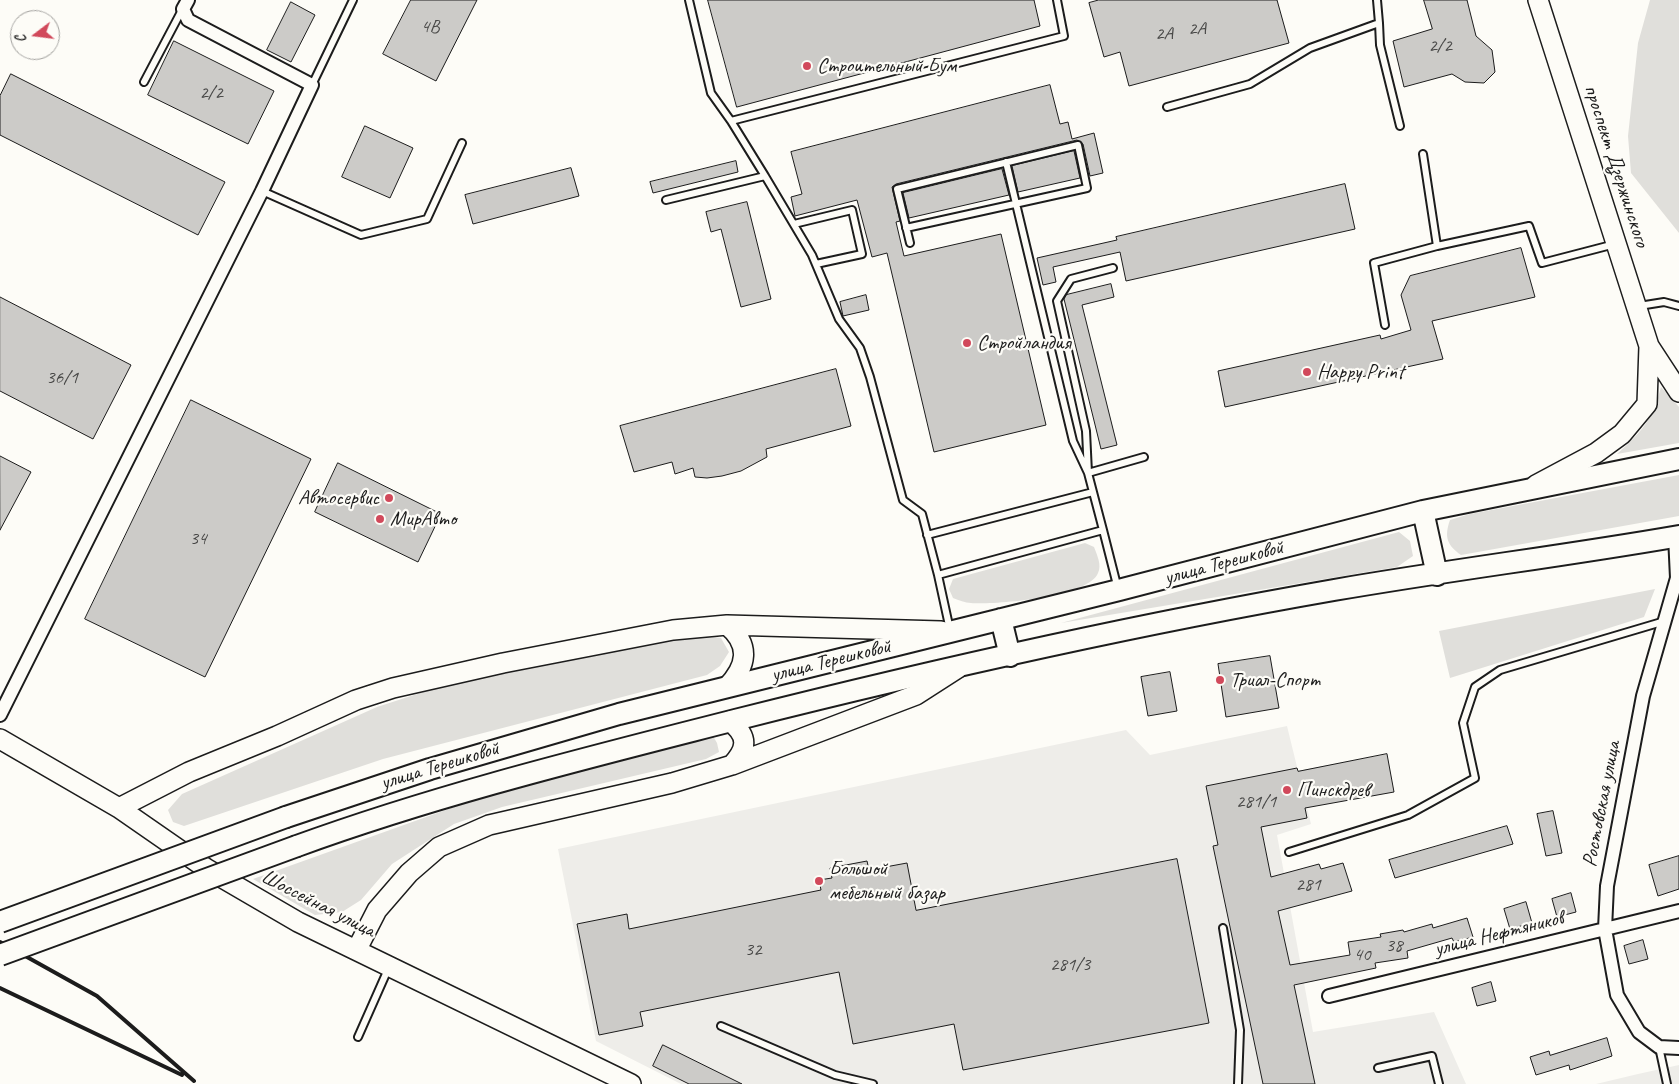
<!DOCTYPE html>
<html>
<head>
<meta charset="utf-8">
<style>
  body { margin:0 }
  #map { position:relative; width:1679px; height:1084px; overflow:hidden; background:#fdfcf7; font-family:Caveat,sans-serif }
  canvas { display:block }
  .north { position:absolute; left:10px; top:10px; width:50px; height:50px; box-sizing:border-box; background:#fdfcf7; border:1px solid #a3a29f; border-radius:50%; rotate:255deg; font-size:14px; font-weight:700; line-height:20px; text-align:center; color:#1c1c1c }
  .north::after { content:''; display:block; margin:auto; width:18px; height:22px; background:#d1495b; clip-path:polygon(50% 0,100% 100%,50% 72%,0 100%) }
</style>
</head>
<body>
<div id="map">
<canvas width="1679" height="1084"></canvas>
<div class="north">С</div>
</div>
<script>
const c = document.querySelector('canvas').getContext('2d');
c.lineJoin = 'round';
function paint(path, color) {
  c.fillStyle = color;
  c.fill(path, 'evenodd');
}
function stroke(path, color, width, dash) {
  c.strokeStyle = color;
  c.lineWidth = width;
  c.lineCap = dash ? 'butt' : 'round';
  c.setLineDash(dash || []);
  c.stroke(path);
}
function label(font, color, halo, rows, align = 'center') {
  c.font = font + ' Caveat,sans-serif';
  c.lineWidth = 4.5;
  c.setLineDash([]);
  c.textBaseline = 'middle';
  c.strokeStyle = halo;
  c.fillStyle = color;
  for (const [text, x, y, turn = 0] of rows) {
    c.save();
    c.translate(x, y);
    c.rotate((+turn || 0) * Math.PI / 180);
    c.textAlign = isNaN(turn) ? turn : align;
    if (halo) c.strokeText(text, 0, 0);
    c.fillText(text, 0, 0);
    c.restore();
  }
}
paint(new Path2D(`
  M1287 726 1311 824 1277 835 1313 1032 1434 1012 1466 1084H681L596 1041 558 849 1126 730 1150 755Z
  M1679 1065V1084H1596L1638 1074Z`), '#eeede9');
paint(new Path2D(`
  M1650 0H1679V233L1631 173 1628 136 1638 43Z
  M1661 387 1679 407V443L1617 454C1643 430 1652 421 1661 387Z
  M1679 475V516L1461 555C1447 545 1444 537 1450 520L1470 514Z
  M1399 532 1410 541 1413 556 1397 567 1061 623Z
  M1085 543 1094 547C1097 555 1102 565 1098 573 1089 597 995 605 971 603 965 603 959 600 953 598L949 589 953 579Z
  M1655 589 1644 617 1450 678 1439 631Z
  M702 635 721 638 729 652 720 666 707 675 383 759 184 826 173 822 168 810 182 794 377 707 445 685Z
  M704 735 713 736 717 743 719 752 706 759 502 807 454 824 392 864 361 900 342 912 315 915 253 879 510 787Z`), '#e0dfdb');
const building = new Path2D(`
  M411 0H477L436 81 383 54Z
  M708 0H1034L1040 26 737 107Z
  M1099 0H1277L1289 43 1129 86 1120 52 1104 57 1089 3Z
  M1424 0H1467L1476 36 1492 50 1495 72 1484 83 1465 82 1452 74 1404 87 1393 41 1432 29Z
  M291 2 315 15 291 62 267 50Z
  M174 41 274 91 248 144 148 95Z
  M11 74 225 182 198 235 0 135V96Z
  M1050 85 1060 124 1068 122 1072 139 1094 133 1103 173 1090 176 1083 144 1077 140 896 184 892 187 900 221 896 222 904 256 1001 234 1046 425 934 452 887 253 872 257 857 200 795 216 791 197 802 194 791 152Z
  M365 126 413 148 390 198 342 177Z
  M1074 151 1080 178 1018 192 1012 166Z
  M736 161 738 172 653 193 650 182Z
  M571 168 579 196 473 224 465 195Z
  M1002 169 1009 195 909 218 903 193Z
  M1345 184 1355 229 1126 281 1120 252 1053 267 1056 282 1043 285 1037 258 1117 240 1116 237Z
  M747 202 771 299 741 307 721 229 711 232 706 212Z
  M1521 248 1535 297 1432 321 1443 359 1225 407 1218 371 1380 335 1381 339 1411 330 1401 295 1410 276Z
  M1111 284 1114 297 1082 305 1117 445 1101 449 1064 299 1066 295Z
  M866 295 869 310 843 316 840 302Z
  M0 297 131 365 93 439 0 391Z
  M836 369 851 426 766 449 767 457 741 471 722 476 707 478 695 477 693 468 675 474 672 462 634 472 620 426Z
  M191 400 311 459 205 677 85 619Z
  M0 456 31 472 0 530Z
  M338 463 441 514 418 562 315 512Z
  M1270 656 1279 708 1226 717 1218 664Z
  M1170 672 1177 711 1148 716 1141 677Z
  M1387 754 1394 792 1305 808 1307 818 1261 827 1271 877 1319 864 1321 869 1343 863 1352 891 1278 911 1290 965 1350 955 1348 942 1381 937 1380 934 1403 930 1404 932 1432 924 1433 928 1467 918 1473 937 1454 942 1452 938 1407 951 1408 958 1375 963 1376 968 1294 985 1315 1084H1263L1213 846 1218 845 1206 786 1297 768 1298 771Z
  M1553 811 1562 853 1546 856 1537 814Z
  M1507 826 1513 844 1395 878 1389 860Z
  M1679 856V889L1658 896 1649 865Z
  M1177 859 1209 1023 963 1070 954 1024 853 1044 839 972 640 1012 643 1026 599 1035 577 924 627 914 629 929 821 890 819 880 832 878 830 868 867 861 869 870 907 863 916 910Z
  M1571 893 1576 912 1557 917 1552 899Z
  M1526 902 1532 923 1510 929 1504 909Z
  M1643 940 1648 959 1629 964 1624 946Z
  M1491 982 1496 1001 1477 1006 1472 988Z
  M1607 1038 1612 1056 1570 1070 1569 1065 1536 1075 1530 1057 1549 1051 1550 1055Z
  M663 1045 742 1084H689L653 1066Z`);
paint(building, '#cccbc8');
stroke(building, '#1c1c1c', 1);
const lane = new Path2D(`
  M689 0 711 93 731 121 1064 36 1057 0
  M1379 23 1380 45 1400 126
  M144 82 182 10
  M312 85 353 0
  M1167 107 1250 84 1310 48 1379 23 1377 0
  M731 121 765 176
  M1423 154 1437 246
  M1006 162 1073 441 1088 473 1103 530
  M262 191 361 235 427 219 462 143
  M666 200 765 176 812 255 839 319 860 348 870 377 903 500 922 514 938 575
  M794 224 852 210 862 254 816 264
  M906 228 1087 188 1078 145 897 189 910 243
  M1113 268 1071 279 1057 301 1086 431 1088 473 1144 457
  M1639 306 1664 302 1679 306
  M1385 325 1374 263 1437 246 1529 226 1542 263 1615 244
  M927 535 1093 492
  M950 630 938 575 1103 530 1118 589
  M1289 852 1408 815 1475 778 1463 723 1475 687 1500 670 1665 621
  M1223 928 1240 1030 1238 1084
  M721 1026 835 1075 873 1084
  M358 1037 389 967
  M1659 1047 1667 1084
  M1378 1068 1432 1056 1439 1084`);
const street = new Path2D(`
  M1675 536 1677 578 1643 696 1607 886 1605 929 1617 995 1639 1032 1659 1047 1679 1048
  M0 715 262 191 312 85 188 20 183 9 188 0
  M1329 996 1679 911`);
const secondary = new Path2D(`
  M1538 0 1649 346 1679 392
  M1536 485 1596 453 1622 434 1647 404 1649 346
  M727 625C751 645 747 666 727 687
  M730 721C749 737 747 748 732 765
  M0 739 119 808 207 869 298 922 631 1084
  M119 808 189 772 277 736 356 700 393 688 503 663 673 630 727 625 941 631
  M357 949 377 910 409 873 439 847 489 825 672 783 732 765 916 695 958 668`);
const primary = new Path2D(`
  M1423 511 1437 575
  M1001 619 1010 656
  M286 817 430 769 619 714 1119 590 1423 511 1679 459
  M297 846C440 794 587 758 735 720 933 670 1133 625 1334 590 1449 570 1564 556 1679 536`);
stroke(lane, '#1c1c1c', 10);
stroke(street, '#1c1c1c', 16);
stroke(secondary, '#1c1c1c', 22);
stroke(primary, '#1c1c1c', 24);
stroke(lane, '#fdfcf7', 6);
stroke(street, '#fdfcf7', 12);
stroke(secondary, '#fdfcf7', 19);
stroke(primary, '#fdfcf7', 20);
stroke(new Path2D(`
  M0 942 97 996 194 1081
  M0 988 182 1075`), '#1c1c1c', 4);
const primaryBridge = new Path2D(`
  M0 922 286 817
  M0 955 297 846`);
stroke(primaryBridge, '#1c1c1c', 24, []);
stroke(primaryBridge, '#fdfcf7', 20);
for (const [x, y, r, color] of [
  [807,66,5,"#d1495b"],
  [967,343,5,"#d1495b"],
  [1307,372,5,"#d1495b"],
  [389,498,5,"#d1495b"],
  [380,519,5,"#d1495b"],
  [1220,680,5,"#d1495b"],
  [1287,790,5,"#d1495b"],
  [819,881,5,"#d1495b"]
]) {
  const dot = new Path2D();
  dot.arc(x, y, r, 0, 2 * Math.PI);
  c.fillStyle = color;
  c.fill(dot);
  stroke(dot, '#fdfcf7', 2);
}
label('19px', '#484847', null, [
  ["4В",430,27],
  ["2А",1197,29],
  ["2А",1164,34],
  ["2/2",1440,46],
  ["2/2",211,93],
  ["36/1",62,378],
  ["34",198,539],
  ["281/1",1256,802],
  ["281",1308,885],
  ["38",1394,946],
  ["32",753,950],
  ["40",1362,955],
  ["281/3",1070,965]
]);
label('21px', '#1c1c1c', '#fdfcf7', [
  ["Строительный Бум",817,66],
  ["Стройландия",977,343],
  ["Happy Print",1317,372],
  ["Автосервис",379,498,"right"],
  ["МирАвто",390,519],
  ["Триал-Спорт",1230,680],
  ["Пинскдрев",1297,790],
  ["Большой",829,869],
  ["мебельный базар",829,893]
], 'left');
label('21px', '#1c1c1c', '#fdfcf7', [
  ["проспект Дзержинского",1616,166,72],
  ["улица Терешковой",1224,563,-15],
  ["улица Терешковой",831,661,-14],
  ["улица Терешковой",440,766,-17],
  ["Ростовская улица",1602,804,-79],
  ["Шоссейная улица",318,904,27],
  ["улица Нефтяников",1499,934,-14]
]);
</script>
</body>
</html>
